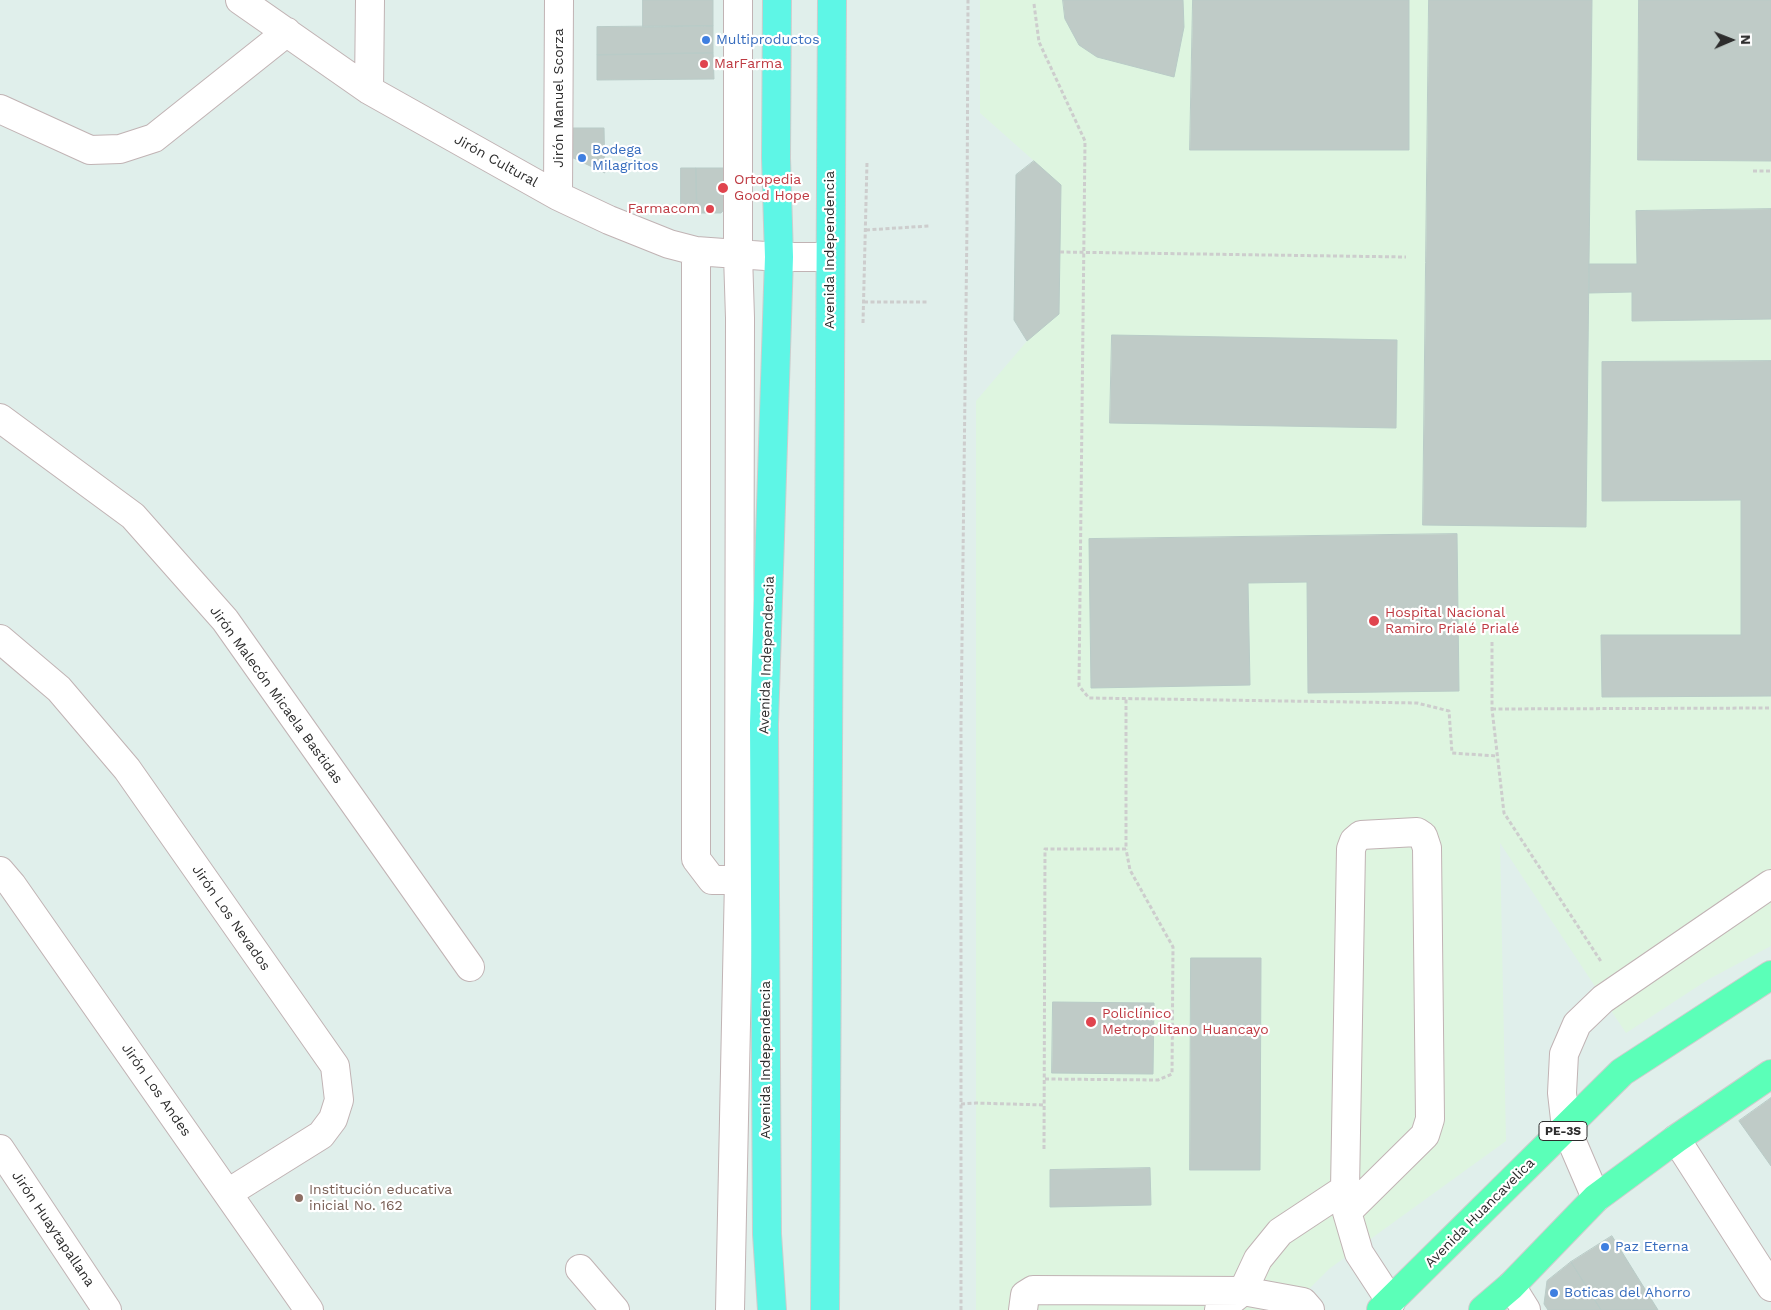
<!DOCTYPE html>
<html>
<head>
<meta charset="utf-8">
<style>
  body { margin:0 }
  #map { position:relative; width:1771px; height:1310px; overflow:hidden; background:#e0efeb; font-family:"Work Sans",sans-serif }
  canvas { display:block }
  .north { position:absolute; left:1706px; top:15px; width:50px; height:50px; -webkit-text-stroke:4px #fff; paint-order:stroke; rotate:89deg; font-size:14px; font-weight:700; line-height:20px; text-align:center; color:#2d2d2d }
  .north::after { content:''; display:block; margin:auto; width:18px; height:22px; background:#2d2d2d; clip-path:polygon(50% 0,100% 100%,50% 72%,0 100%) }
</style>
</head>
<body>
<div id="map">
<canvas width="1771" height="1310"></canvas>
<div class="north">N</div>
</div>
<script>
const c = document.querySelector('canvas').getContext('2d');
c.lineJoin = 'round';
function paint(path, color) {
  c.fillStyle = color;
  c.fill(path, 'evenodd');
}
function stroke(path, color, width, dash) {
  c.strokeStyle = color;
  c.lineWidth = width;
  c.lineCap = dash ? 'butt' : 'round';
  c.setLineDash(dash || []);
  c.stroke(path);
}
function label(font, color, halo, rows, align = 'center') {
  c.font = font + ' "Work Sans",sans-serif';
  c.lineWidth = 4.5;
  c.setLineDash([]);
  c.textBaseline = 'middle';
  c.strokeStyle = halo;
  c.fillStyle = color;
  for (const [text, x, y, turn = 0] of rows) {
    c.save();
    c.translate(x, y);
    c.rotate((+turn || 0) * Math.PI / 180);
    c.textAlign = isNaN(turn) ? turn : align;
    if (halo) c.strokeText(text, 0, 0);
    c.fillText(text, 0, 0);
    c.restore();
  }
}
paint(new Path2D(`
  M980 0H1771V946L1709 979 1626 1033 1500 843 1506 1141 1329 1269 1288 1310H976V401L1027 341 1014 320 1016 175 1034 161 980 113Z`), '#def5e0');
const building = new Path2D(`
  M643 0H713V26L643 27Z
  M1063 0H1183L1184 27 1174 77 1097 57 1079 45 1065 19Z
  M1193 0H1409V150H1190Z
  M1429 0H1592L1586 527 1423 525Z
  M1639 0H1771V161L1638 160Z
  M713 26V53L597 55V27Z
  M713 53 714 79 597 80V55Z
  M567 128H604L605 173 567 155Z
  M1034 161 1061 185 1059 314 1027 341 1014 320 1016 175Z
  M681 168H696L697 213H681Z
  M696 168H727L728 205 721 213H697Z
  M1771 209V319L1632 321V292L1589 293V264H1637L1636 211Z
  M1112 335 1397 340 1396 428 1110 423Z
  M1771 361V696L1602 697 1601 635H1741V500L1602 501V362Z
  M1457 534 1459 691 1308 693 1307 582 1248 583 1250 685 1091 688 1089 539Z
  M1191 958H1261L1260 1170H1190Z
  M1053 1002 1154 1003 1153 1074 1052 1073Z
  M1771 1098V1166L1739 1121Z
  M1150 1168 1151 1205 1050 1207V1170Z
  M1612 1236 1658 1310H1601L1571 1262Z
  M1571 1262 1601 1310H1548L1544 1304 1547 1281Z`);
paint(building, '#bfcbc7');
stroke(building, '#b9cbc7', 1);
const minor = new Path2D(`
  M240 0 369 90 558 196 609 220 669 244 696 251 779 257H830
  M369 90 370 0
  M0 109 90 150 120 149 154 138 287 32
  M558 196 559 0
  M696 251V859L712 880H739
  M0 418 133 516 225 620 470 967
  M0 639 59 689 127 769 335 1066 339 1100 333 1119 321 1135 228 1193
  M0 871 12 885 309 1310
  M1676 1139 1771 1287
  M0 1149 107 1310
  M1596 1198 1566 1128 1562 1093 1564 1054 1577 1024 1603 999 1771 884
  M1347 1212 1425 1135 1430 1119 1427 848 1423 836 1417 832 1361 835 1354 841 1351 849 1345 1189 1347 1212 1359 1253 1391 1302
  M580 1269 615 1310
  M1511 1286 1526 1310
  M730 1310 739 880 740 318 738 255V0
  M1023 1310 1025 1295 1033 1290 1243 1291 1303 1302 1310 1310
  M1219 1310 1243 1291 1258 1259 1280 1232 1345 1189`);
const major = new Path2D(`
  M772 1310 767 1234 764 724 779 257 776 158 777 0
  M825 1310 832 0`);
const highway = new Path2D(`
  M1381 1310 1622 1072 1771 975
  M1483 1310 1511 1286 1596 1198 1676 1139 1771 1074`);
stroke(minor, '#c1b3b4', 30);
stroke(major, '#cdcdcd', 30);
stroke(highway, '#cdcdcd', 30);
stroke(new Path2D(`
  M1034 4 1039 42 1085 141 1079 686 1089 698 1417 703 1449 711 1452 753 1497 756
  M1753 171H1771
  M866 230 929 226
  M1060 252 1406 257
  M864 302H929
  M863 323 867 162
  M1492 642V709L1504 813 1602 963
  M1492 709 1771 708
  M1045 1079 1158 1080 1172 1074 1173 947 1130 870 1126 849
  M961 1104 976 1103 1044 1105
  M1044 1149 1045 849H1126V698
  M961 1310V725L967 224 968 0`), '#cdcdcd', 3, [4, 2.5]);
stroke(minor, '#fff', 28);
stroke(major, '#5ef6e6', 28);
stroke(highway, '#5bffb8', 28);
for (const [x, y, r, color] of [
  [706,40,5,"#3f7fe0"],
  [704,64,5,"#e0444e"],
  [582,158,5,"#3f7fe0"],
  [723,188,6,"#e0444e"],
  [710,209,5,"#e0444e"],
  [1374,621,6,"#e0444e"],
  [1091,1022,6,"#e0444e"],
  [299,1198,5,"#8d6e63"],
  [1605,1247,5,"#3f7fe0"],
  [1554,1293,5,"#3f7fe0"]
]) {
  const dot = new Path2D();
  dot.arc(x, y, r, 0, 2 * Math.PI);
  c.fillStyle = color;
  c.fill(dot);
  stroke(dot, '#fff', 2);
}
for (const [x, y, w] of [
  [1563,1131,48]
]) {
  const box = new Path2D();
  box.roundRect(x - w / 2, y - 9.5, w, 19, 4);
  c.fillStyle = '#fff';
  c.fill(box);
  stroke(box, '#2d2d2d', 1);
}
label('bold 12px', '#2d2d2d', null, [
  ["PE-3S",1563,1131]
]);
label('14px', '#366cbe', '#fff', [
  ["Multiproductos",716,40],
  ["Bodega",592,150],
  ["Milagritos",592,166],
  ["Paz Eterna",1615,1247],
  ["Boticas del Ahorro",1564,1293]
], 'left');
label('14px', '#be3a42', '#fff', [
  ["MarFarma",714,64],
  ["Ortopedia",734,180],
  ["Good Hope",734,196],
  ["Farmacom",700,209,"right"],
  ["Hospital Nacional",1385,613],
  ["Ramiro Prialé Prialé",1385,629],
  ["Policlínico",1102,1014],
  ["Metropolitano Huancayo",1102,1030]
], 'left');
label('14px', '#2d2d2d', '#fff', [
  ["Jirón Manuel Scorza",559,98,-90],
  ["Jirón Cultural",496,161,29],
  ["Avenida Independencia",830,250,-90],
  ["Avenida Independencia",767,655,-88],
  ["Jirón Malecón Micaela Bastidas",276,695,54],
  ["Jirón Los Nevados",231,918,55],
  ["Avenida Independencia",766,1060,-90],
  ["Jirón Los Andes",156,1090,55],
  ["Avenida Huancavelica",1480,1213,-45],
  ["Jirón Huaytapallana",53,1229,56]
]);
label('14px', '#785e54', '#fff', [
  ["Institución educativa",309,1190],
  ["inicial No. 162",309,1206]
], 'left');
</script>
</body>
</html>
